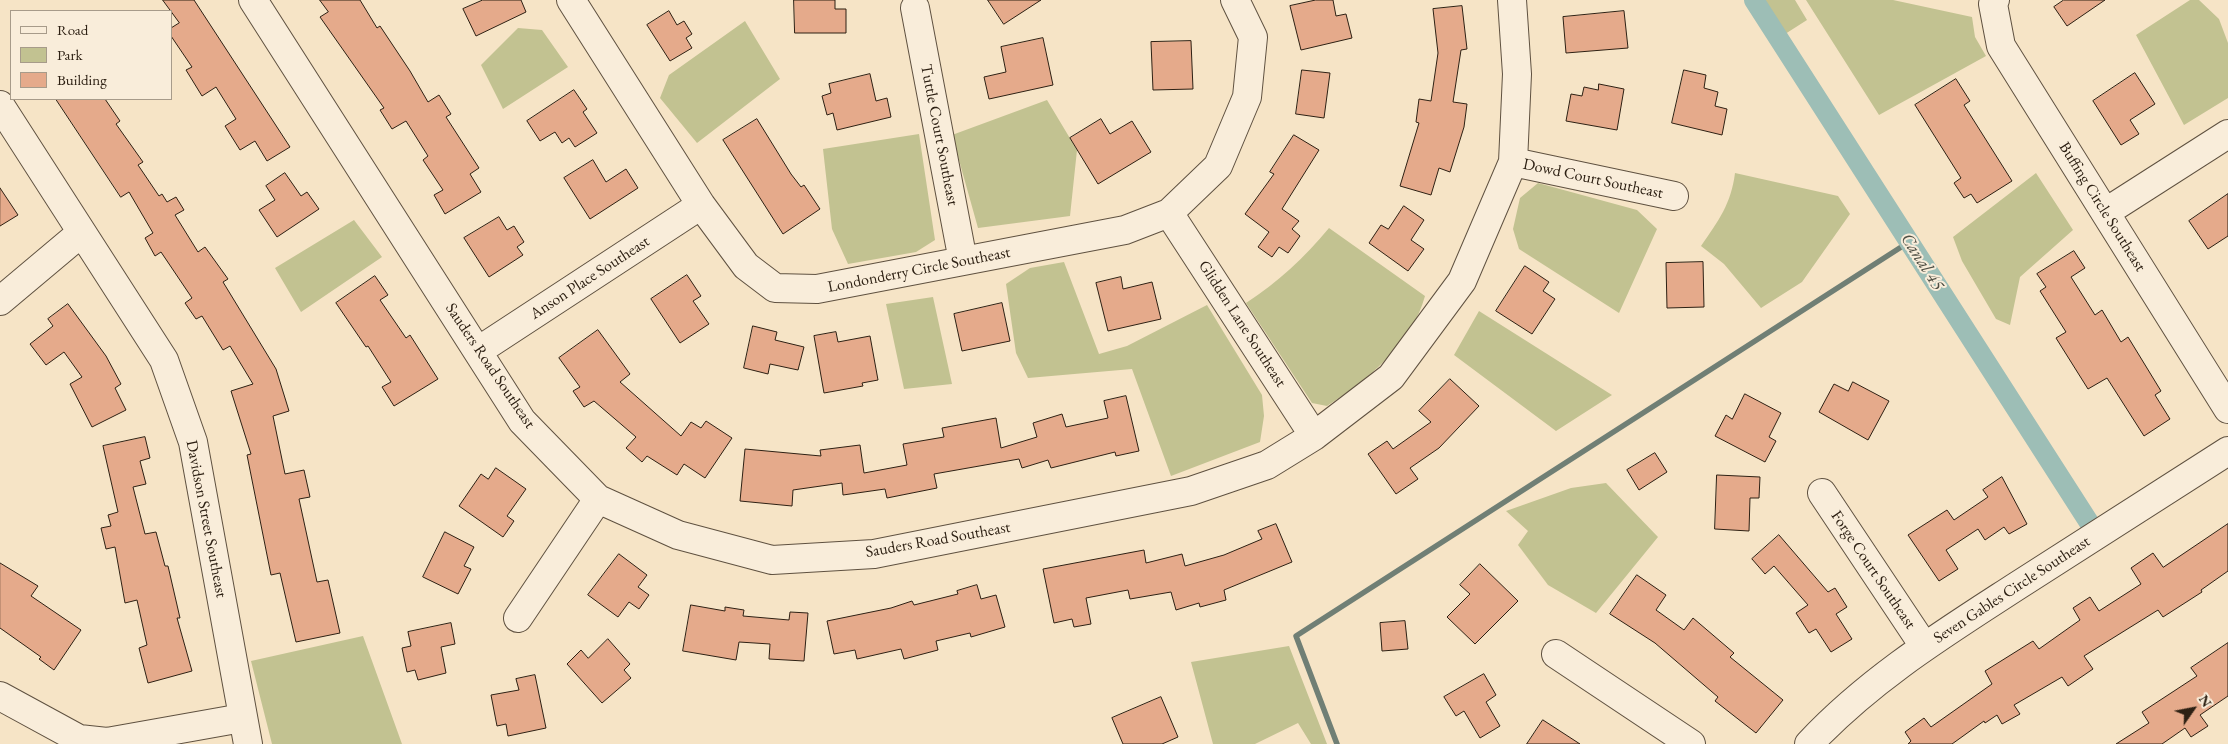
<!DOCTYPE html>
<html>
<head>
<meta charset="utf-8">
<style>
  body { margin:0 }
  #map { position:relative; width:2228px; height:744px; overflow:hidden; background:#f6e4c6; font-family:"EB Garamond",serif }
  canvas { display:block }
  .legend { position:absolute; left:10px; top:10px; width:162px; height:90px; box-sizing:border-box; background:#f9edda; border:1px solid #a79b8a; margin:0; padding:6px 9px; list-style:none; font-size:15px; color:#2d2013 }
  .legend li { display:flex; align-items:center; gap:10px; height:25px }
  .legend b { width:25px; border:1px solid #a79b8a }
  .north { position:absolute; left:2168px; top:684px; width:50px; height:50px; -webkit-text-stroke:4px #f9edda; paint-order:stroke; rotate:57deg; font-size:14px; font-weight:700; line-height:20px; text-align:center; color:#2d2013 }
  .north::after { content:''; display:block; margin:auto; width:18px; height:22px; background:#2d2013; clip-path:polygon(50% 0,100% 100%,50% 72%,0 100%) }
</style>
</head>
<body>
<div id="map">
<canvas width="2228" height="744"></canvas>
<ul class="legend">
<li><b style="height:6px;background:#f9edda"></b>Road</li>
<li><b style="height:14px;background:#c2c291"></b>Park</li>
<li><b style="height:14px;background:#e5aa8b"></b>Building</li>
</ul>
<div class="north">N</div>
</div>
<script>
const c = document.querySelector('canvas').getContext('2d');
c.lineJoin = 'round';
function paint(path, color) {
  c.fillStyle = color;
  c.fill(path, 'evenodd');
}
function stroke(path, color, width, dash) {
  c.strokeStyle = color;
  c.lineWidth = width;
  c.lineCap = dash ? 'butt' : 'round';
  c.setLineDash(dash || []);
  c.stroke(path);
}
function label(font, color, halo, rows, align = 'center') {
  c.font = font + ' "EB Garamond",serif';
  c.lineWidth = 4;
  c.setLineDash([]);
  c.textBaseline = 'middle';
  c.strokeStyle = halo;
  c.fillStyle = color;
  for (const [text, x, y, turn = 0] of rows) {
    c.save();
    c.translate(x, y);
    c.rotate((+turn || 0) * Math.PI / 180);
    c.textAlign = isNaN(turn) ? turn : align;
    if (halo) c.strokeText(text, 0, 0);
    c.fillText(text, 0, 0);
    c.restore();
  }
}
paint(new Path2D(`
  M1744 0H1795L1807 20 1771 43Z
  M1806 0H1893L1972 17 1975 37 1986 56 1879 115Z
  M2190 0H2199L2219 19 2228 43V98L2184 125 2136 35Z
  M745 21 780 79 697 143 660 98 669 75Z
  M518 28 542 30 568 67 503 109 481 65Z
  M1047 100 1077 150 1070 216 978 228 952 135Z
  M919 134 935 240 916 252 848 264 832 229 823 149Z
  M1735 173 1838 196 1850 214 1802 282 1761 308 1724 264 1701 246C1719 220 1731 204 1735 173Z
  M2036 173 2073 230 2020 277 2010 325 1996 319 1962 261 1953 237Z
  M1538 183 1637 210 1657 229 1619 313 1519 249 1513 229 1520 198Z
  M354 220 382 257 301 312 275 268Z
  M1329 228 1425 296C1412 344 1367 380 1327 406L1312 403 1246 303C1278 282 1304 258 1329 228Z
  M1064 262 1099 354 1127 346 1207 305 1262 395 1264 416 1260 442 1171 476 1132 369 1028 378 1016 353 1006 284 1030 268Z
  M933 297 952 384 904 389 886 304Z
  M1479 311 1612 395 1556 431 1454 355Z
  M1606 483 1658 537 1596 613 1548 585 1518 545 1528 531 1506 511 1571 488Z
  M363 636 402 744H272L251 661Z
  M1289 646 1327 744H1311L1298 723 1255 744H1213L1191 662Z`), '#c2c291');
stroke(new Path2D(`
  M1337 744 1296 636 1909 242`), '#707f75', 5.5);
stroke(new Path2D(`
  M1754 0 2090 524`), '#9dbeb6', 20);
const building = new Path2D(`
  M163 0H194L290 147 267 161 255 141 240 150 225 126 236 119 216 87 202 96 186 70 192 67 171 36V28L179 23Z
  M320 0H360L377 28 380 26 410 71 428 102 439 95 451 114 446 117 479 168 470 174 481 192 445 214 434 195 443 190 423 160 428 156 406 121 392 129 380 110 384 108 320 17 328 12Z
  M483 0H521L526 12 476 36 463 9Z
  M794 0H835V9H846V33H795Z
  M988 0H1041L1004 24Z
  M1316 0H1333L1336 16 1346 14 1352 38 1301 50 1290 6Z
  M2064 0H2105L2067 26 2054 7Z
  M1462 6 1467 49 1461 50 1453 102 1467 104 1464 127 1450 172 1439 168 1431 195 1400 186 1419 123 1416 122 1419 99 1431 101 1438 53 1433 9Z
  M669 11 677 25 684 21 692 34 686 38 692 48 670 61 647 25Z
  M1624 11 1628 48 1566 53 1563 17Z
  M1043 38 1053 85 989 99 984 77 1006 72 1001 47Z
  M1191 41 1193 89 1153 90 1151 42Z
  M1302 70 1330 73 1324 118 1296 114Z
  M1684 70 1706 75 1704 88 1718 92 1715 106 1727 109 1722 135 1672 123Z
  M2135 73 2155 104 2130 120 2139 134 2121 145 2093 101Z
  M870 74 876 101 887 98 891 117 837 130 833 113 827 115 822 96 831 93 829 84Z
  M1956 79 1970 101 1964 105 2012 181 1977 203 1971 194 1964 198 1954 183 1961 178 1915 105Z
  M1599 84 1624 89 1617 130 1566 121 1571 94 1582 96 1584 87 1598 90Z
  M574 90 587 109 583 112 597 133 575 147 569 138 562 143 555 132 540 141 527 121Z
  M56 99H105L120 121 116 124 143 162 138 165 159 196 162 194 167 202 176 197 184 210 175 215 198 252 205 247 228 279 223 282 276 369 289 411 273 416 285 474 304 470 310 497 299 499 317 582 328 580 340 633 296 642 280 573 271 575 247 455 251 454 231 391 253 384 230 346 223 350 202 316 196 319 185 303 192 298 161 252 155 256 145 238 153 233 129 192 121 197Z
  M757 119 791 174 801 187 804 185 820 209 783 234 723 140Z
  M1101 119 1110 134 1132 121 1151 152 1098 184 1070 138Z
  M1294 135 1319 150 1282 209 1299 221 1292 229 1300 236 1288 253 1279 247 1272 257 1258 247 1269 232 1245 214 1274 174 1270 172Z
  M593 160 606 182 626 169 638 188 590 219 564 178Z
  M285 173 301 196 307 192 319 209 277 237 259 210 275 200 266 186Z
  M0 188 18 215 0 226Z
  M2228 194V236L2208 249 2189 221Z
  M1404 206 1424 220 1411 240 1424 249 1408 271 1369 243 1381 225 1388 229Z
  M499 217 507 230 514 226 524 242 517 247 523 255 489 277 464 238Z
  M2074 251 2085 268 2071 277 2095 315 2102 310 2121 342 2128 337 2161 391 2155 395 2170 419 2144 436 2107 378 2088 389 2056 338 2066 332 2040 291 2046 287 2037 274Z
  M1703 262 1704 307 1667 308 1666 263Z
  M1525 266 1549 282 1543 291 1555 299 1532 334 1496 311Z
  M687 275 701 296 693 301 709 324 680 343 651 299Z
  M375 276 388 295 380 300 406 338 410 335 438 379 394 406 382 387 391 382 368 346 366 347 336 303Z
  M1121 277 1123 289 1152 282 1161 319 1108 331 1096 283Z
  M1002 303 1010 341 962 351 954 314Z
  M68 304 106 356 121 384 115 388 126 410 92 427 70 384 82 377 64 352 46 365 30 344 53 326 48 319Z
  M753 326 777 332 775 340 804 347 798 370 770 364 768 374 744 368Z
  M598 330 630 374 620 382 681 436 691 422 701 428 706 421 732 438 705 478 684 464 677 475 647 456 642 462 626 448 636 437 594 401 584 407 573 391 580 387 559 358Z
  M836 332 838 342 870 336 878 380 862 383 863 386 824 393 814 336Z
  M1450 379 1479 406 1439 448 1410 468 1418 479 1396 494 1368 454 1387 441 1393 449 1431 422 1419 411Z
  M1853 382 1889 401 1868 440 1819 412 1834 384 1848 391Z
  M1745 394 1781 413 1769 437 1776 441 1765 462 1715 436 1726 415 1732 419Z
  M1126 396 1139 451 1116 456 1115 452 1051 468 1048 460 1022 468 1019 459 934 474 937 488 887 498 885 489 843 495 842 483 793 490 792 506 740 501 745 449 821 456 820 450 860 445 864 473 907 465 903 444 944 437 942 428 996 418 1001 448 1037 437 1033 423 1062 414 1066 427 1108 418 1104 401Z
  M145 437 150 458 140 461 146 484 133 487 145 534 156 532 165 566H168L180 618H177L192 671 148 683 139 648 147 645 137 600 125 603 115 547 106 549 101 528 111 526 108 515 118 512 103 446Z
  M1655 453 1667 472 1639 490 1627 470Z
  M496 468 526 489 507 516 514 521 503 537 459 506 481 474 488 479Z
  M1717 475 1760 477 1759 498H1750L1749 531 1715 529Z
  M2002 477 2027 524 2009 534 2004 527 1985 540 1978 529 1946 550 1958 569 1939 581 1908 535 1947 510 1954 520 1988 497 1983 490Z
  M1276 524 1292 562 1224 590 1226 600 1200 607 1199 603 1176 610 1171 592 1130 599 1128 590 1086 598 1091 624 1074 627 1072 619 1054 623 1043 569 1144 550 1146 563 1182 554 1185 566 1224 555 1262 539 1258 531Z
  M2228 524V571L2201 590 2202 592 2163 617 2158 610 2084 656 2093 669 2068 686 2062 677 2014 705 2020 714 2002 724 1997 715 1985 723 1984 721 1952 744H1908L1911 741 1905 732 1924 718 1931 727 1992 684 1985 671 2033 641 2039 649 2080 620 2073 608 2090 597 2099 611 2141 584 2131 568 2153 553 2163 567Z
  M445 532 474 547 464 566 471 569 458 594 423 577Z
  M1779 535 1828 592 1835 588 1847 607 1836 614 1852 639 1831 652 1816 629 1809 633 1796 613 1808 605 1774 566 1765 574 1752 559Z
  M619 554 647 575 638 587 649 595 639 609 629 602 618 617 588 595Z
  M0 563 38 586 31 596 81 630 54 670 39 659 41 657 0 628Z
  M1480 564 1518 601 1475 644 1447 617 1470 594 1460 585Z
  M1637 575 1666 595 1656 610 1684 630 1693 618 1734 653 1730 657 1783 700 1756 733 1715 701 1718 697 1655 643 1610 614Z
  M977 585 981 599 996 595 1005 627 971 637 970 633 936 641 938 650 904 659 901 649 857 659 855 650 834 654 827 621 891 608 912 601 914 605 958 594 957 591Z
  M691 605 725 611V607L744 610 743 616 789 620 790 612 808 613 804 661 769 659 770 644 739 642 736 660 683 651Z
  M1405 621 1408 649 1382 651 1380 623Z
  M451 623 455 644 441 647 446 673 418 680 415 670 407 672 402 648 411 646 408 632Z
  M608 639 630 664 624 670 631 678 602 703 567 664 581 650 588 658Z
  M2228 643V696L2200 715 2208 726 2191 737 2185 728 2162 744H2116L2149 723 2142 712 2197 676 2191 668Z
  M1484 674 1496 695 1486 702 1500 726 1480 738 1464 711 1456 716 1444 697Z
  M535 675 546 728 508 736 506 724 497 726 491 695 519 690 516 679Z
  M1161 697 1178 737 1162 744H1123L1112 718Z
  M1543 720 1580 744H1527Z`);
paint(building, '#e5aa8b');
stroke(building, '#2d2013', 1);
const minor = new Path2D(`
  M253 0 522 421 598 499 678 535 772 560 874 554 1191 491 1267 465 1314 436 1391 377 1462 281 1513 162 1517 74 1512 0
  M571 0 701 205 746 266 775 288 817 289 1125 230 1169 213 1218 166 1247 97 1253 37 1235 0
  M1995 0 1993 4 2001 46 2228 409
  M915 8 963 261
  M0 105 164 360 193 442 248 744
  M1513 162 1674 196
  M2106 212 2228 134
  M1169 213 1314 436
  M0 301 81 233
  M478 351 701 205
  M1822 493 1924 646
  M518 618 598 499
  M1556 654 1691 744
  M0 696 79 739 107 742 242 718
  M1809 744C1870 679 1943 634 2017 586 2088 541 2158 496 2228 451`);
stroke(minor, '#5f5140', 30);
stroke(minor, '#f9edda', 28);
label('16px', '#2d2013', '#f9edda', [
  ["Tuttle Court Southeast",939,135,79],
  ["Dowd Court Southeast",1593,179,12],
  ["Buffing Circle Southeast",2102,207,58],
  ["Londonderry Circle Southeast",919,270,-11],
  ["Anson Place Southeast",590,278,-33],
  ["Glidden Lane Southeast",1242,324,57],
  ["Sauders Road Southeast",490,366,56],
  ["Davidson Street Southeast",206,519,79],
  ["Sauders Road Southeast",938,540,-10],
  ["Forge Court Southeast",1873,570,56],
  ["Seven Gables Circle Southeast",2012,590,-33]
]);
label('italic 18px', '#4f4f44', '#f9edda', [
  ["Canal 45",1922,262,57]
]);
</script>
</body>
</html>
